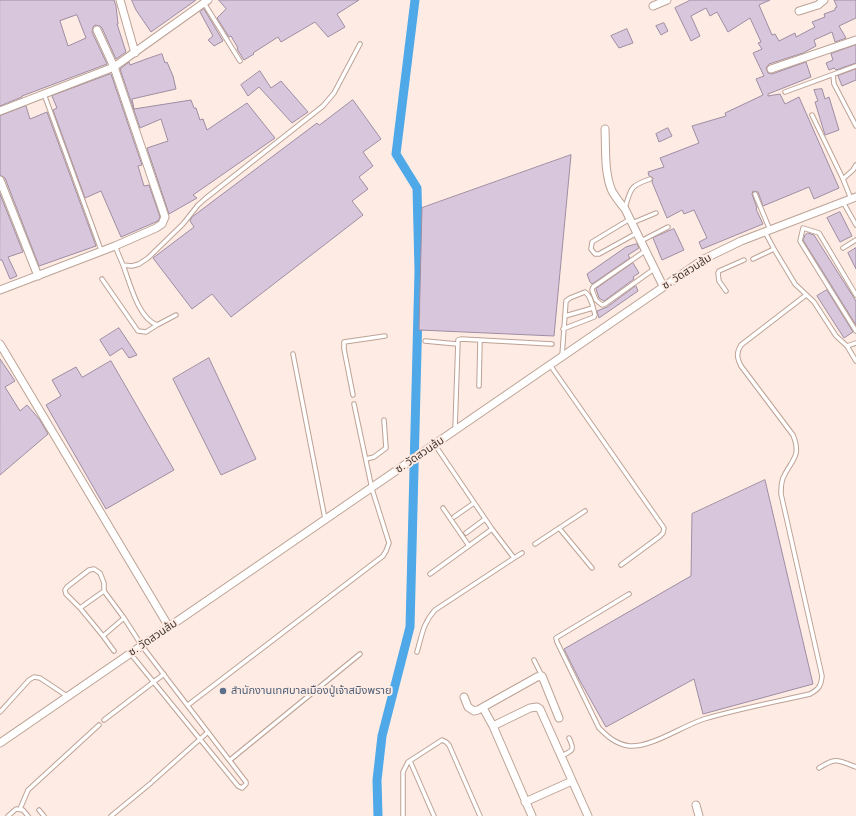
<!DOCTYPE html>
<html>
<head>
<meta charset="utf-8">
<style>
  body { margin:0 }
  canvas { display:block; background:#feece4 }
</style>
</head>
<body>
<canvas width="856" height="816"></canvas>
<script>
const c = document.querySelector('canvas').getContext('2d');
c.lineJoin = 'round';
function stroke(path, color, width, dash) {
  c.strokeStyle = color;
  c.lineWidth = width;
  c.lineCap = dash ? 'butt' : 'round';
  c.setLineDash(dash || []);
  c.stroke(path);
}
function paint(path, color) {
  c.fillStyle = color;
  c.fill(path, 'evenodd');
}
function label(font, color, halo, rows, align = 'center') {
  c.font = font + ' Arial,"Noto Sans Thai",sans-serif';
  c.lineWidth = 4;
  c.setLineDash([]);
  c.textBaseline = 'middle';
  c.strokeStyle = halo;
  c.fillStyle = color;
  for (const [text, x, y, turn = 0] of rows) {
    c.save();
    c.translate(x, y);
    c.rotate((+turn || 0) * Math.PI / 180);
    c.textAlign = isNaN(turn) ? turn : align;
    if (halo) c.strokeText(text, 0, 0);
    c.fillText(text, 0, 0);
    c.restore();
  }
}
stroke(new Path2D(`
  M378 816 377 780 382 736 410 627 419 271 417 188 396 154 415 0`), '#4fa8e8', 9);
const building = new Path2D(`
  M0 0H114L116 6 118 24H117L126 52 116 59 102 28 100 26 95 25 93 27 92 32 107 64 22 96V97L0 106ZM77 15 86 38 68 46 60 21Z
  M132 0H196L151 32 136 10Z
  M219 0H359L337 14 345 27 328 37 315 22 281 42 278 37 253 53 254 54 244 60 237 49 238 48 231 36 229 37 217 18 226 9Z
  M691 0H770L759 5 772 35 775 34 779 41 795 33 796 37 815 27 812 22 825 17 824 14 835 10V8L837 7 834 0H856V18L839 26 846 38 835 42 832 32 814 40 816 46 803 53 769 64 766 68 768 73 772 74 806 62 811 77 768 94V96L780 94 785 104 799 97 839 188 814 199 809 187 763 206 758 192 753 191 752 194 757 208 756 209 763 224 702 249 699 242 707 238 694 210 684 214 682 210 667 218 652 182 653 178 649 176 648 172 664 167 660 158 699 143 692 126 726 116 725 113 763 95 756 79 764 76 753 53 762 49 758 43 761 42 750 18 728 32 717 12 710 16 706 8 691 16 700 36 691 41 675 8Z
  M204 9 223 41 214 46 208 40 213 36 200 12Z
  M664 23 668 31 661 35 656 26Z
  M627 29 633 43 619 48 611 36Z
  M856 45V63L836 70 834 68 829 70 826 63 833 60 831 54Z
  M162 54 165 63 167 62 173 76 176 89 132 99 134 109 191 100 194 108H196L200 120 203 119 207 130 247 103 275 138 193 195 197 198 169 214 147 148 168 141 161 119 140 128 120 69 129 62 130 65 149 58Z
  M856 69V80L842 86 838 76Z
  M260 71 271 88 281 81 308 112 292 123 259 87 248 96 241 85Z
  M111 74 142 165 138 166 144 186 149 185 160 217 158 221 121 237 101 191 85 198 53 110 57 108 52 96Z
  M822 89 825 99 829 97 839 130 825 135 815 102 818 101 814 90Z
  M353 100 381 139 363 152 373 166 359 177 368 189 352 201 363 215 231 317 212 294 192 309 153 258 194 227 190 221 192 217 317 123 319 125Z
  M26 106 30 119 47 112 96 246 39 266 5 178 0 175V116Z
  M668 128 672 136 659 142 656 134Z
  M571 155 554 336 419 330 422 208Z
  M0 194 23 252 8 257 17 276 10 279 2 260H0Z
  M840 212 852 236 840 242 827 218Z
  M674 229 684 250 662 260 653 238Z
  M808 233 814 235 856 301V325L803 240 805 235Z
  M637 244 639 248 628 255 630 258 592 284 590 282 587 274 626 247Z
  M856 248V269L848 253Z
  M633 263 639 273 633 277 634 279 604 301 599 298 596 289Z
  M636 286 638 291 599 318 597 311 607 307Z
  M827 290 853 332 844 338 817 296Z
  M119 328 137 355 129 358 122 348 110 356 100 340Z
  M209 358 256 459 221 475 173 379Z
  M0 359 15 381 5 387 20 411 27 405 40 420 48 434 0 475Z
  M111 361 174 470 106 509 46 405 61 396 52 380 76 367 82 377Z
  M765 480 813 684 703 714 694 679 606 727 579 679 564 649 691 576 692 514Z`);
paint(building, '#d8c6dd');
stroke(building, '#9e8da2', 1);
const service = new Path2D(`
  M204 3 240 61
  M833 75 834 84 856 126
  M785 92 856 66
  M44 94 101 250
  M812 115 843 179
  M755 194 770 230
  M851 199 843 179 853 170 856 165
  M843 202 856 225
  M625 208C631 188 630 186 650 179
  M630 219 592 242 591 249 595 254H599L637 233
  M632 223 656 213
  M765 232 774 249 795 284 814 302 836 336 847 346 856 361
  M641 241 668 227
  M115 246 123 265 132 266 139 264 148 258 183 224 198 205 206 198 323 106 334 93 360 44
  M843 248 856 240
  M645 251 593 287 592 290 596 300 602 305 605 304 654 269
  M753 259 774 249
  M123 265C130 283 138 318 157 325L176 315
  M102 279 138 331 146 332 157 325
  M726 291 719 281 718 273 719 271 744 260
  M856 295 819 233 803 228 800 241 856 331
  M565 316 593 308
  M425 341 457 344
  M847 346 856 343
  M293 354 325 519
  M562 356 566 301 570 298 585 292C591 296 593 307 595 315L594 317 563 329
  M550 365 664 528 663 533 659 537 621 565
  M479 386 480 340
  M353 395 344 349V342L385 336
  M455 430 458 340 461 339 552 344
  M435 445 492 529 514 558 522 553
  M366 459 374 457 386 448 384 420
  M443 508 469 546
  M454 517 474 503
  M559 528 592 568
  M466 533 485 519
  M535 544 585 511
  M430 574 492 529
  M104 591 80 608 103 636 124 618
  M629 594 556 638 557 642 599 728C608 737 616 744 629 746 651 748 682 726 704 719 738 709 775 702 810 694 819 689 821 686 822 676L781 494C781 489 781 483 783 478 791 460 802 457 793 435L741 366C737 358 736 353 741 345L806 295
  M80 608 66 594 65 590 67 587 89 570 94 569 100 573 104 583V591L124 618 142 646 246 782V784L242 788 238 786 130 653
  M103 636 114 651
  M417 652C422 635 423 623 435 610L514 558
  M534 660 542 676
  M188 705 383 556 386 551 389 543 372 489 354 404
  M0 712 29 680 34 677 40 678 67 696
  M104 720 164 674
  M561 756C573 751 575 750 569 738
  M230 760 360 654
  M410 761 434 816
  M819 768C836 757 838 760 856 767
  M153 781 208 732
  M20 809 28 790 99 725
  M39 810 44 816
  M8 816 16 809 23 810 28 816
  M111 816 151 783
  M403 816V772L408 762 442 740 446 742 449 745 480 816`);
const minor = new Path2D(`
  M120 0 135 53
  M653 6 667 0
  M799 11 818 5 824 0
  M771 69 856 40
  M0 111 114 67 208 0
  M605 129C606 149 604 173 612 191 616 198 620 203 625 209L663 286
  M0 180 38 276
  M0 290 115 246 156 228 162 224 165 217 114 67 97 30
  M0 344 169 627
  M464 697 468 707 474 711 478 710 537 677 542 676 559 718
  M483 708 493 726 532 816
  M493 726 530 708 537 707 540 709 588 816
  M0 743 704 259 741 241 856 197
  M525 802 572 781
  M696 805 699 816`);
stroke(service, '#bda295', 5.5);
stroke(minor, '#bda295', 9);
stroke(service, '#fff', 3.5);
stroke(minor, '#fff', 7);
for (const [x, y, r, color] of [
  [223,691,4,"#5c6f8a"]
]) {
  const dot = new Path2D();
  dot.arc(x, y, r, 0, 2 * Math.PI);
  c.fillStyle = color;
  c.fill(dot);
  stroke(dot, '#feece4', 1.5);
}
label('11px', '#40352f', '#feece4', [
  ["ซ. วัดสวนส้ม",687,272,-32],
  ["ซ. วัดสวนส้ม",420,455,-34],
  ["ซ. วัดสวนส้ม",153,638,-34]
]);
label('11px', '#4e5e75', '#feece4', [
  ["สำนักงานเทศบาลเมืองปู่เจ้าสมิงพราย",231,691]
], 'left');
</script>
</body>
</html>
